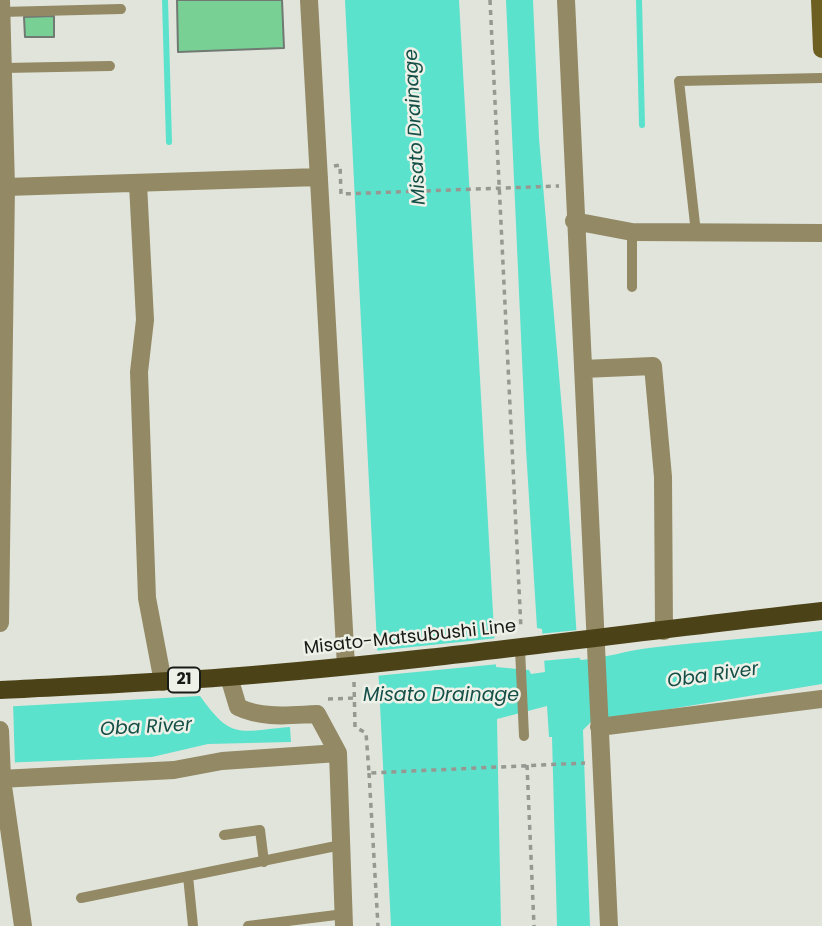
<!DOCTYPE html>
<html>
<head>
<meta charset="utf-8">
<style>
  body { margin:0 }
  canvas { display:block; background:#e0e4db }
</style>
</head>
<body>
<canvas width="822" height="926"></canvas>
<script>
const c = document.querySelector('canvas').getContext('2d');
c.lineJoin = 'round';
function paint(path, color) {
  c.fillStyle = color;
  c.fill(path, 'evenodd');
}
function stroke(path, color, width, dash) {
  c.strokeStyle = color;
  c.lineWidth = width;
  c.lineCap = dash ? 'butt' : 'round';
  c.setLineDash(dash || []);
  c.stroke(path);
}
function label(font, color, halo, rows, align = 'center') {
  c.font = font + ' Poppins,sans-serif';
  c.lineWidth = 5;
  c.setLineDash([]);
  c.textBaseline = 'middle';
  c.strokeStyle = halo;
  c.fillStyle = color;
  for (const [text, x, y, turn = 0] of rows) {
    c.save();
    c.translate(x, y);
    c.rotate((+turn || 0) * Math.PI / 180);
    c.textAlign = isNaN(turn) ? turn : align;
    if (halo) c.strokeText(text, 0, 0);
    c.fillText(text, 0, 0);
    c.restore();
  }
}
paint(new Path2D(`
  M345 0H459L496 667 529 670 531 674 545 672 542 629 537 628 526 449 506 0H533L539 138 564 434 578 656 581 660C605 658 625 651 649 648 707 641 765 637 822 631V684L591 722 583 730 590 926H557L552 737H549L547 706 497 719 501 926H391Z
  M200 696C232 741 239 731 290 727L291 742 208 744 152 757 0 763V707Z`), '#5be2cd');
paint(new Path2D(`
  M578 630 581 654 586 657 541 661 539 634Z
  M498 638 499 664 375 676 374 651Z
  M13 703 15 766 0 767V704Z`), '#e0e4db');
stroke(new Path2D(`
  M165 0 169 142
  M639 0 642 125`), '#5be2cd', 6);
const building = new Path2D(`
  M177 0H282L284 48 178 52Z
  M54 16V37H25L24 17Z`);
paint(building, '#79d095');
stroke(building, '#717973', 2);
stroke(new Path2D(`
  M490 0 521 629
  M334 166 340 165 341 194 559 186
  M354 682 355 727 366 733 369 773 585 763
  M328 699 355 698
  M527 765 534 926
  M369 773 378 926`), '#969992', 3.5, [5, 5]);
stroke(new Path2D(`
  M1 12 121 9
  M4 68 110 66
  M632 232V287
  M696 233 679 81 822 78
  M520 649 524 736
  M224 835 260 830 264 862
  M188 876 193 926
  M81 898 341 845
  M248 926 344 914`), '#938964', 10);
stroke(new Path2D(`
  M309 0 346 666
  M566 0 609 926
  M138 184 145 320 139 372 147 598 163 682
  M6 187 319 177
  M574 221 632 232 822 233
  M583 369 653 366 663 477 664 631
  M0 623 6 187 1 0
  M229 677 238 707C263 719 290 715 317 714L338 753 344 926
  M599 727 822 699
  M0 730 2 779 23 926
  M0 779 174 770 222 761 338 753`), '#938964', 18);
stroke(new Path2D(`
  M820 0 822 49`), '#6d5f21', 18);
stroke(new Path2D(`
  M0 690C76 686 152 683 227 677 426 662 624 633 822 611`), '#4c4217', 18);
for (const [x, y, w] of [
  [184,680,32]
]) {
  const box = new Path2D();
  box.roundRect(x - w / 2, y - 12.5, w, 25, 5);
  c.fillStyle = '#edf1e8';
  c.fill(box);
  stroke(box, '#181a16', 2);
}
label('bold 16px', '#181a16', null, [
  ["21",184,680]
]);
label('18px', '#181a16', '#edf1e8', [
  ["Misato-Matsubushi Line",410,638,-6]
]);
label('italic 19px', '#154f47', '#edf1e8', [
  ["Misato Drainage",416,127,-93],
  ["Oba River",713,676,-8],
  ["Misato Drainage",441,696],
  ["Oba River",146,728,-3]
]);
</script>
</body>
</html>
